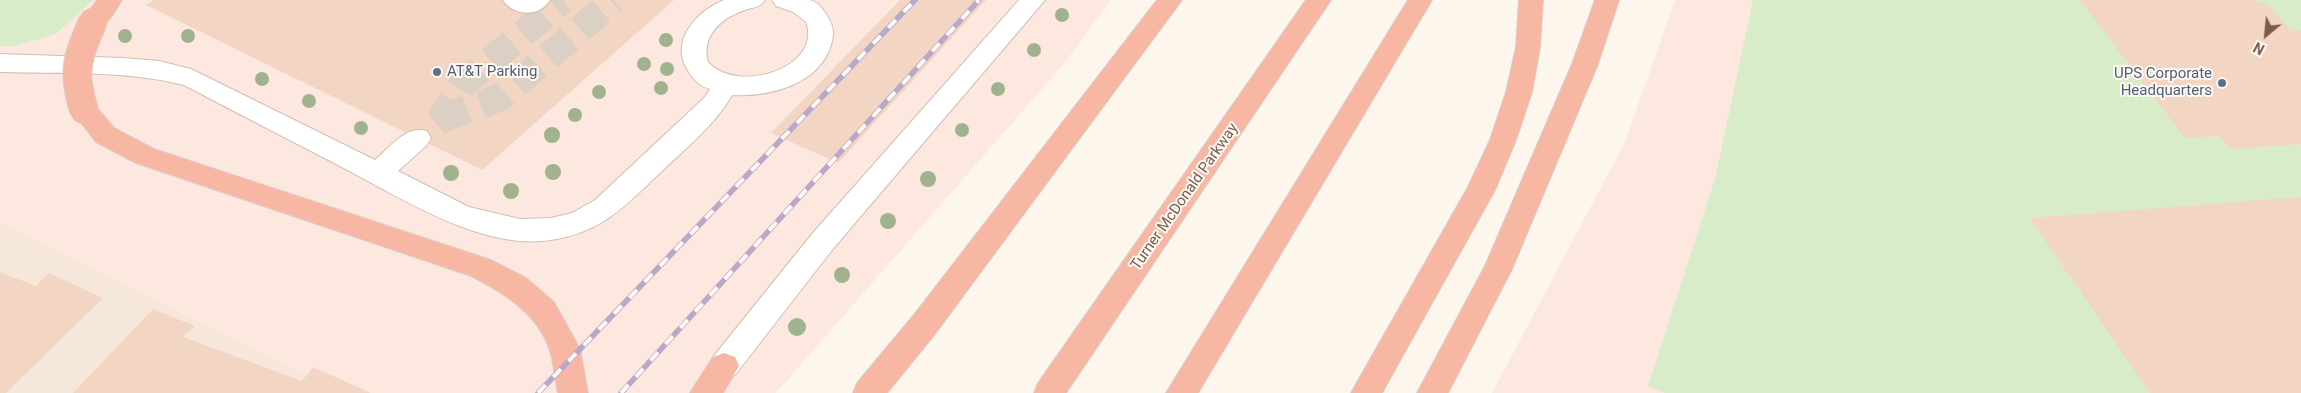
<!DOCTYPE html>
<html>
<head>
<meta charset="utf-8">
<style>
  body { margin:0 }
  #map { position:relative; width:2301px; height:393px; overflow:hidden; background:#fdf6ec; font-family:Roboto,sans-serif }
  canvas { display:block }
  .north { position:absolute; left:2241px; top:10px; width:50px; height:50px; -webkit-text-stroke:4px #fffaf3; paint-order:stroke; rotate:208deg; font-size:14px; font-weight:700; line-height:20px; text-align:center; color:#7a5c4d }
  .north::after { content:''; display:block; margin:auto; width:18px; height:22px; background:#7a5c4d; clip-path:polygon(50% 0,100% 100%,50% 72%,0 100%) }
</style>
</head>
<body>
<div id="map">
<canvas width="2301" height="393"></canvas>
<div class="north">N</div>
</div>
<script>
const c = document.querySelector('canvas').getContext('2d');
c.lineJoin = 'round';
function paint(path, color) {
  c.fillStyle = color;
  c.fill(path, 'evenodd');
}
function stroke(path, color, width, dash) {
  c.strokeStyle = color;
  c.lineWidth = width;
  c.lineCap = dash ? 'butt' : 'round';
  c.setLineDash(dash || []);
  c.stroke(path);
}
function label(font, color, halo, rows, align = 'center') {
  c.font = font + ' Roboto,sans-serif';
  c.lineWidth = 4;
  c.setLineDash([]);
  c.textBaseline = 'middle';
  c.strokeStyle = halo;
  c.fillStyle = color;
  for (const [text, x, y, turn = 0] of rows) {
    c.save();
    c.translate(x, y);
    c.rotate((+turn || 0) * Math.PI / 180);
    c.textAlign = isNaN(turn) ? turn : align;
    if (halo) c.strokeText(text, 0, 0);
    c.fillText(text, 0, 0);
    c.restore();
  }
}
paint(new Path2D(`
  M0 222 342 393H0Z`), '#f5e8da');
paint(new Path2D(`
  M0 0H1111L1063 65 776 393H342L0 222Z
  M1675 0H2301V393H1492L1625 142Z`), '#fde8e0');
paint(new Path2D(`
  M0 0H93L56 34 15 46H0Z
  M1753 0H2301V393H1665L1648 386 1715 179Z`), '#d8ecc9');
paint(new Path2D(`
  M154 0H674L482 170 146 5Z
  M900 0H986L838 163 771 133Z
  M2080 0H2256L2258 3H2267L2290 29 2301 31V144L2231 149 2218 136 2185 138Z
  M2301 197V393H2150L2030 218Z
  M0 272 36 286 49 273 103 298 6 393H0Z
  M153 309 195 326 183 337 302 381 313 367 371 393H73Z`), '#f3d5c3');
stroke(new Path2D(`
  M441 119 501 97 614 0
  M436 123 441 119 463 84 563 0`), '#dcd0c4', 28, [28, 14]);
const minor = new Path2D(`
  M503 0H550C540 17 514 17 503 0Z
  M724 0H765C760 8 753 7 745 10 721 18 701 36 708 62 737 95 823 68 806 22L793 12 776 6 772 0C783 0 799 0 810 0 819 2 825 12 829 19 834 28 834 35 831 45 819 85 769 97 732 95 715 125 686 148 661 172 625 206 603 232 551 240 481 251 398 196 338 165 286 138 235 112 184 85 125 70 61 74 0 72V54L123 58 159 61 191 69 375 160C390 147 406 125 427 131L431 138 427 145 398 171 469 207 520 219 551 218 572 213 595 200 705 97 710 89C699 86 692 78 687 69 670 40 697 11 724 0Z
  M1019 0H1045L832 250 735 375 724 379 713 375 709 366 713 357 812 234Z`);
const highway = new Path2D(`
  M97 0H122C113 15 104 33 84 28L81 22Z
  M1157 0H1182L935 334 887 393H853L857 383 913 316Z
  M1306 0H1331L1066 393H1034L1038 383Z
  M1408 0H1432L1198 393H1166Z
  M1519 0H1543L1540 47 1532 92 1516 140 1495 190 1382 393H1351L1468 187 1490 140 1506 92 1516 47Z
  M1595 0H1619L1598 64 1512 269 1448 393H1417L1485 266 1572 64Z
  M84 100 93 103 114 128 154 149 491 260 526 278 554 302 580 349 588 393H558C555 379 554 364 550 351 538 313 504 293 471 276L136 163 96 142 71 110 75 103Z
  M724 353 735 357 739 366 723 393H690L713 357Z`);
stroke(minor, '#d1beb0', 2);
stroke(highway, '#dad1cd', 2);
paint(minor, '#fff');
paint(highway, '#f7b7a3');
const rail = new Path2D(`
  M538 393 915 0
  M621 393 979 0`);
stroke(rail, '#b9a8c9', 5.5);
stroke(rail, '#fffaf3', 4, [11]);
const highwayBridge = new Path2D(`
  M84 110C72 73 77 56 93 22`);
stroke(highwayBridge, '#dad1cd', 30, []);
stroke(highwayBridge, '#f7b7a3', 28);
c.fillStyle = '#a0b28e';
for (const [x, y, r] of [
  [1062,15,7],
  [125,36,7],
  [188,36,7],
  [666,40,7],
  [1034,50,7],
  [644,64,7],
  [667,69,7],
  [262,79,7],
  [661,88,7],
  [998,89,7],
  [599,92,7],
  [309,101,7],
  [575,115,7],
  [361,128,7],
  [962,130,7],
  [552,135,8],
  [553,172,8],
  [451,173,8],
  [928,179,8],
  [511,191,8],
  [888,221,8],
  [842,275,8],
  [797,327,9]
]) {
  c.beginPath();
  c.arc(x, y, r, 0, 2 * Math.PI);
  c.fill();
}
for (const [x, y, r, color] of [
  [437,72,5,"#5c6f8a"],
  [2222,83,5,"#5c6f8a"]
]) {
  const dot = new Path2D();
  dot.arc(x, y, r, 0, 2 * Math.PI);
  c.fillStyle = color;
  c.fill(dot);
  stroke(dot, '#fffaf3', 2);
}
label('15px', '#4e5e75', '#fffaf3', [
  ["AT&T Parking",447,72],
  ["UPS Corporate",2212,74,"right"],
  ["Headquarters",2212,91,"right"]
], 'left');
label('15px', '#7a5c4d', '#fffaf3', [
  ["Turner McDonald Parkway",1185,197,-55]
]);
</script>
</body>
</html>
